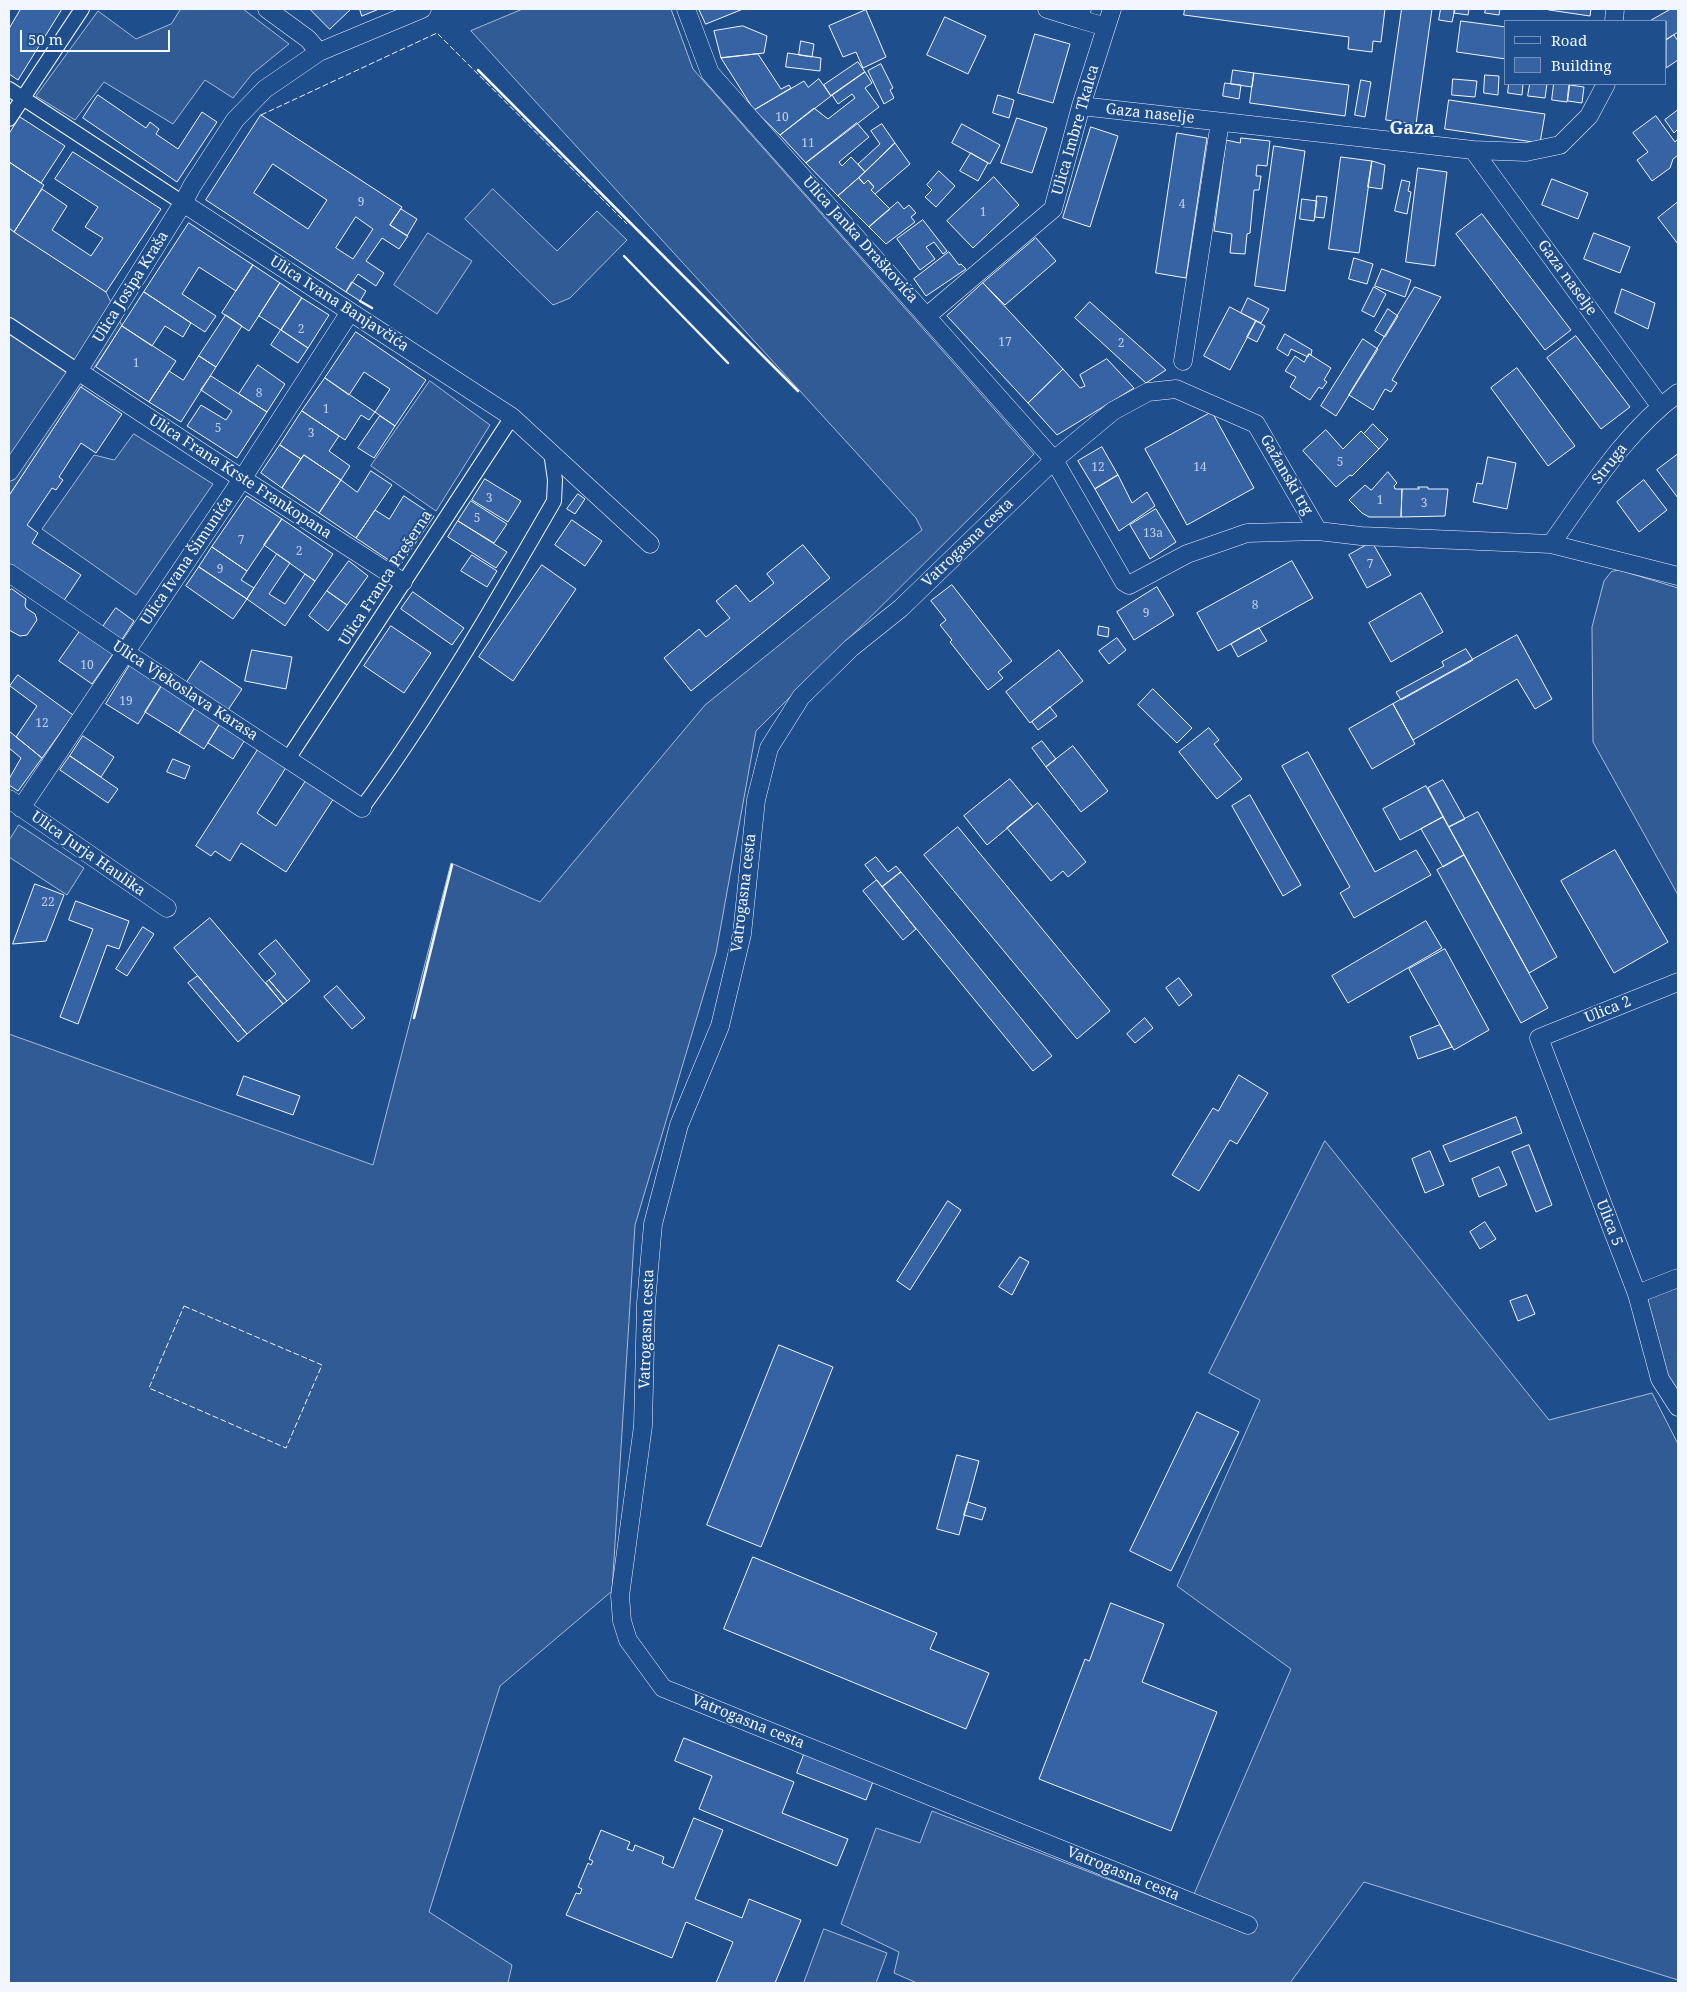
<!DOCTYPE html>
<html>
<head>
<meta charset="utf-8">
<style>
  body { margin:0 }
  #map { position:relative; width:1687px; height:1992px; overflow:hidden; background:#1f4e8c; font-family:"Noto Serif",serif }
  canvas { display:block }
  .frame { position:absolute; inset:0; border:10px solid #f2f6ff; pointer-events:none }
  .legend { position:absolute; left:1504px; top:20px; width:162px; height:65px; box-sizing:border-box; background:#1f4e8c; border:1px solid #7391ba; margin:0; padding:6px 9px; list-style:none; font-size:15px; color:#f2f6ff }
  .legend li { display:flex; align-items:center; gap:10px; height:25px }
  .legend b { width:25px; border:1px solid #7391ba }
  .scale { position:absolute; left:20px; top:30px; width:150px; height:22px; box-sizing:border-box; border:2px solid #f2f6ff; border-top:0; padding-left:6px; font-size:15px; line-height:18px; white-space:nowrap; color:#f2f6ff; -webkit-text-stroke:4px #1f4e8c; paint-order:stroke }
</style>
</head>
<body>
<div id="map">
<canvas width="1687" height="1992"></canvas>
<div class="frame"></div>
<ul class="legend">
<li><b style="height:6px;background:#1f4e8c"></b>Road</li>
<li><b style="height:14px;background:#3563a3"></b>Building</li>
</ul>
<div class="scale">50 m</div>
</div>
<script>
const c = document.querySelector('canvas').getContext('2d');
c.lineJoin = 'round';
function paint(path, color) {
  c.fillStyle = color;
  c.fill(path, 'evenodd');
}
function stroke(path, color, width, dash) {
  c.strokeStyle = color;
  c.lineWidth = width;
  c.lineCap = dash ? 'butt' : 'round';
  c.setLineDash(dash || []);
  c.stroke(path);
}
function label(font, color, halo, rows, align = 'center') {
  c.font = font + ' "Noto Serif",serif';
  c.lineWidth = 4;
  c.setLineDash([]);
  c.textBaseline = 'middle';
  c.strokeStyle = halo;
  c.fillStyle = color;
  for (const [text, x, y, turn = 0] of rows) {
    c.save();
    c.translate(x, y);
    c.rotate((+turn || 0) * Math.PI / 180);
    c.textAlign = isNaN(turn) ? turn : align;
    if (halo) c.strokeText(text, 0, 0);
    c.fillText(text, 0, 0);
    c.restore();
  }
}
const built = new Path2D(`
  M181 9H243L289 44 252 74 233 98 205 80 173 124 104 82 75 120 36 96 98 11 136 39 171 24Z
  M523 9H671L693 69 1034 454 756 731 716 953 635 1225 612 1591 500 1686 429 1912 512 1965 508 1983H9V1034L373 1165 451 863 540 902 705 705 922 530 916 518 471 31Z
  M493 189 557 251 597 211 627 240 570 298 553 305 465 219Z
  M9 228 106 292 122 326 9 496Z
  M428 233 472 261 437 314 394 285Z
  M430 381 490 425 436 511 371 466Z
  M134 434 213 484 136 595 42 529 94 455 114 460Z
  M1619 570 1678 588V895L1593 742 1592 627 1604 581 1611 572Z
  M19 825 84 868 67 895 9 857V841Z
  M1325 1141 1549 1420 1652 1393 1678 1444V1980L1364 1882 1290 1983H917L894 1973 899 1952 841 1924 876 1828 920 1843 932 1811 1195 1913 1194 1894 1291 1669 1177 1586 1260 1400 1209 1373Z
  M1678 1284V1399L1663 1376 1645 1304 1654 1292Z
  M824 1929 887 1953 876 1983H804Z`);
paint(built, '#305b95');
stroke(built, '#a8bbd7', 1);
const building = new Path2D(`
  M21 9H62L18 80 9 74V29Z
  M310 9H351L330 29Z
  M360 9H379L362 16Z
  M699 9H743L706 24Z
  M1185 9H1385L1381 42 1373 41 1372 52 1348 49 1349 37 1184 15Z
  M1402 9H1432L1416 124 1386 120Z
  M1441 9H1455L1452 22 1439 20Z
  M1455 9H1469L1468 15 1454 13Z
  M1486 9H1500L1499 15 1485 13Z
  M1550 9H1591L1590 16 1549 10Z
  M1671 9H1678V32L1666 40V21H1650Z
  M866 10 886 57 863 68 856 52 843 57 829 26Z
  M945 17 986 36 968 74 927 55Z
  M1461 21 1506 27V59L1457 52Z
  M743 26 767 36 764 53 721 58 714 31Z
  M1035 34 1070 44 1053 103 1018 93Z
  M1674 35 1678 41V60L1666 68V40Z
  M801 41 814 44 812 57 799 55Z
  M788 53 821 58 820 71 786 67Z
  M758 54 781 89 789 85 791 88 754 110 721 58Z
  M858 62 865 72 831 96 824 85Z
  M881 64 893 88 890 90 894 98 884 104 868 71Z
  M1233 70 1254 73 1252 87 1231 84Z
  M865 72 872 83 865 88 879 107 806 163 780 135 814 108 828 119 855 98 852 94 838 104 832 95Z
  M1254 73 1349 85 1345 116 1250 103Z
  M1485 75 1499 76 1498 95 1484 93Z
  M819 79 831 96 780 135 754 110 804 81 808 87Z
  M1453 79 1477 81 1475 97 1452 95Z
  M1361 80 1371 82 1365 117 1355 115Z
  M1225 83 1241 85 1239 99 1223 96Z
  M1509 84H1523L1522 95 1508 93Z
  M1530 84H1547L1545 98 1528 96Z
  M1554 84H1569L1567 102 1552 100Z
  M1570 85 1584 87 1582 103 1568 101Z
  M98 95 146 128 150 122 159 129 156 134 178 149 202 112 217 122 177 182 83 118Z
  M998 95 1014 100 1009 118 993 113Z
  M1449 100 1545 114 1540 143 1445 129Z
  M1678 110V129L1674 133 1665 120Z
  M261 115 402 207 390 225 408 236 399 249 382 238 366 261 384 273 376 286 358 274 346 292 206 200ZM273 164 327 200 308 229 254 193ZM356 217 373 229 353 259 336 248Z
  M1656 116 1675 142 1678 139V155L1673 159 1670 168 1652 181 1637 160 1648 152 1633 133Z
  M20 117 65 146 41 183 9 162V134Z
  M1017 118 1047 128 1032 173 1001 163Z
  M857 123 869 137 839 162 842 166 851 157 865 172 838 196 806 163Z
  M882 124 895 143 865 172 858 164 880 144 871 131Z
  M962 124 1000 145 990 164 952 143Z
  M1091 127 1118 136 1090 227 1063 218Z
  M1177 133 1207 138 1186 278 1156 273Z
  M1241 138 1270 141 1267 166 1257 165 1256 176H1261L1259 190H1254L1250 233 1247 234 1245 254 1230 253 1232 234 1214 231 1226 140 1240 143Z
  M895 143 910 164 875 194 871 190 874 187 868 180 864 184 859 178Z
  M1274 146 1305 151 1285 291 1255 286Z
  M73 152 161 209 106 292 14 232 42 189 67 206 52 230 91 256 103 238 85 227 98 207 55 179Z
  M971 153 988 163 978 181 960 171Z
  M1341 157 1372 161 1359 253 1329 249Z
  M1372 161 1385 165 1382 189 1368 187Z
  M9 162 44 185 14 232 9 228Z
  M1418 168 1447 172 1435 266 1406 262Z
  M939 171 955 186 936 207 925 197 932 190 927 185Z
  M994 177 1019 205 973 248 947 221Z
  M859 178 864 184 868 180 874 187 871 190 890 209 869 227 838 196Z
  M1552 179 1588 193 1578 219 1542 205Z
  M1402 180 1410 182 1408 191 1411 192 1407 214 1395 211Z
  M1317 196 1327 197 1324 218 1315 217Z
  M1302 199 1317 201 1314 221 1300 219Z
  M898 202 904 209 909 205 916 213 911 217 915 222 886 244 869 227Z
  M1678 202V244L1658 218Z
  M401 209 417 219 407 236 390 225Z
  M1482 214 1571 330 1545 350 1456 234Z
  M923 220 947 251 943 254 934 242 926 247 935 259 920 270 897 239Z
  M189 223 253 265 236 291 199 267 182 294 216 316 205 332 144 292Z
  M1594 233 1630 247 1620 273 1584 259Z
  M1036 238 1056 261 1005 305 983 283Z
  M949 252 959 265 961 264 966 269 926 296 914 279Z
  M1354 258 1373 264 1367 284 1349 279Z
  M253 265 280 283 249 331 222 313Z
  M1382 269 1411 280 1405 297 1375 286Z
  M352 282 366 291 360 301 346 292Z
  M280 283 302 298 281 330 259 316Z
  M983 283 1063 369 1028 403 947 316Z
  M1374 287 1386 294 1374 317 1362 311Z
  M1415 287 1441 297 1392 380 1397 383 1391 392 1385 389 1373 410 1349 395Z
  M1622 289 1655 303 1648 329 1615 313Z
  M144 292 191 323 183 337 165 326 152 346 122 326Z
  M302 298 329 315 308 348 281 330Z
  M1248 298 1269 309 1261 323 1241 313Z
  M1090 302 1166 370 1146 383 1075 318Z
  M1230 307 1256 321 1230 370 1204 356Z
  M1388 309 1398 316 1385 337 1375 331Z
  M226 315 242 326 216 367 199 356Z
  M1256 321 1265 326 1257 342 1247 337Z
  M122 326 176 361 149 402 96 367Z
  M281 330 308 348 298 363 271 345Z
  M356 332 426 380 395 426 375 412 390 389 364 372 349 395 325 378Z
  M1285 334 1312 350 1311 355 1309 354 1308 357 1291 349 1288 356 1277 349Z
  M1576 336 1630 407 1601 429 1547 358Z
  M1363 339 1378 349 1336 416 1321 406Z
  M1309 354 1331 368 1324 380 1327 382 1322 389 1319 387 1310 400 1290 387 1296 377 1285 371 1295 356 1304 362Z
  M199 356 216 367 181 422 149 402 169 371 183 380Z
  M1107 359 1134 388 1057 435 1028 403 1063 369 1080 388 1085 386 1080 375Z
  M258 365 285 384 267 412 239 394Z
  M1517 368 1575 446 1548 466 1491 388Z
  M211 376 267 412 237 458 187 426 201 405 226 420 232 411 201 390Z
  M325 378 375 412 369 420 361 415 345 440 302 411Z
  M81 387 122 414 96 453 81 443 59 477 63 480 56 490 52 488 27 525 38 533 32 543 81 575 63 602 9 565V496Z
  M302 411 339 436 329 451 350 466 341 480 304 455 301 459 280 445Z
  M1212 412 1254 488 1187 525 1145 449Z
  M380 416 395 426 374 458 358 448Z
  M1373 424 1388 439 1379 449 1364 434Z
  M1326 430 1343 449 1361 431 1379 449 1352 476 1350 475 1336 487 1303 451Z
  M280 445 301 459 282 488 261 473Z
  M1102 447 1118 475 1095 489 1078 461Z
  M1678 454V498L1657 470Z
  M304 455 341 480 319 513 282 488Z
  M1488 457 1516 463 1507 509 1473 502 1477 483 1482 484Z
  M371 471 392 485 356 538 319 513 341 480 357 492Z
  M1388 472 1397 483 1394 486 1395 489H1402L1401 517H1369L1362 513 1349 500 1365 485 1371 490Z
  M1118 475 1132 503 1147 492 1155 506 1119 531 1095 489Z
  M485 479 521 501 508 522 472 500Z
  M1644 480 1667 510 1639 532 1617 502Z
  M1418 487H1428V489H1448L1445 516 1401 517 1402 489H1419Z
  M578 494 585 499 575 514 567 509Z
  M247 496 282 519 247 571 212 547Z
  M404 496 434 516 399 567 356 538 375 510 389 519Z
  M471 501 507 524 494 543 458 521Z
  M1156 509 1176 542 1150 559 1130 525Z
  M282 519 333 554 315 581 264 545Z
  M572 520 602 541 585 566 555 545Z
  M458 521 507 552 496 568 448 537Z
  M1372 542 1391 575 1367 588 1349 555Z
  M803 545 830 578 691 691 664 658 699 629 706 637 730 618 716 601 736 585 750 602 774 583 767 574Z
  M212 547 247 571 241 580 254 588 247 599 199 567Z
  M277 554 290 563 269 594 285 604 305 574 315 581 285 626 247 599Z
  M472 555 497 571 487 587 461 571Z
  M349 561 368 576 347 605 327 591Z
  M1292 561 1313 598 1218 651 1197 613Z
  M542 565 576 589 513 681 479 657Z
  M199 567 247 599 233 619 186 586Z
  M952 585 1012 661 998 672 1003 678 988 690 950 642 952 640 940 625 946 620 931 601Z
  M1157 587 1174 615 1134 640 1117 612Z
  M12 589 26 599 25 605 26 608 35 614 37 620 27 635 20 636 9 630V591Z
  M327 591 347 605 328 631 309 616Z
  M413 592 464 628 452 645 401 609Z
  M1421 593 1443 632 1391 662 1369 623Z
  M116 608 134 621 121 641 102 628Z
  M391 626 431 653 404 693 364 666Z
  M1099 626 1109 628 1108 637 1098 635Z
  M1259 628 1267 641 1238 657 1231 644Z
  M80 631 113 654 92 684 59 661Z
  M1517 635 1552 699 1535 709 1517 679 1413 740 1393 704Z
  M1117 638 1126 650 1109 664 1099 651Z
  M1466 649 1473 660 1401 700 1396 692 1444 666 1442 662Z
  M252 650 292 657 286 689 245 681Z
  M1059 650 1083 681 1030 723 1006 692Z
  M201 661 242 689 226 713 185 685Z
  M130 665 162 685 138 724 106 704Z
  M18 675 73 715 42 758 16 737 37 706 10 686Z
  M162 685 196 706 179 733 145 712Z
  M1153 689 1192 728 1177 743 1138 705Z
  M1393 704 1415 744 1372 769 1349 729Z
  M196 706 221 722 204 749 179 733Z
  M1050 707 1057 716 1038 730 1032 722Z
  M221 722 246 738 233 759 208 743Z
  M1209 728 1219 740 1214 744 1242 779 1217 799 1179 752Z
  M9 731 42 758 18 791 9 785V779L21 758 9 748Z
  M83 736 114 757 101 777 70 756Z
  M1042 741 1056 759 1046 767 1032 748Z
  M1073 746 1108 791 1081 812 1046 767Z
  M259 748 287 766 257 813 276 826 306 780 334 798 286 872 241 843 230 861 215 851 211 856 196 846Z
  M1308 752 1375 872 1416 850 1431 875 1354 918 1340 893 1350 887 1282 766Z
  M70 756 118 789 108 803 60 770Z
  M173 759 190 766 185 779 167 772Z
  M1010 779 1033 807 987 845 964 816Z
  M1443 780 1465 819 1449 827 1428 788Z
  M1426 786 1443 817 1400 840 1383 809Z
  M1250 795 1301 885 1283 896 1232 806Z
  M1038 803 1086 862 1068 877 1063 871 1051 881 1007 828Z
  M1478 812 1557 957 1529 973 1449 827Z
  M1443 817 1464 855 1443 867 1421 829Z
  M958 827 1110 1011 1077 1039 924 855Z
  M1615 850 1668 942 1614 973 1561 881Z
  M1464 855 1548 1008 1521 1023 1437 870Z
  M876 857 888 872 896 866 901 872 882 887 865 865Z
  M901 872 1052 1056 1033 1071 882 887Z
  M877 880 916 929 903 940 863 891Z
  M35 884 64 895 46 941 13 944Z
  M76 901 129 921 119 949 107 945 78 1024 60 1017 93 929 69 920Z
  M210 918 283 1004 247 1034 174 948Z
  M1426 921 1442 948 1348 1003 1332 976Z
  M143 927 154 934 127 976 116 969Z
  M276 940 310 981 287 1001 269 980 276 974 259 954Z
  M1445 949 1489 1030 1454 1050 1409 969Z
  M198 976 247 1034 238 1042 188 983Z
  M1179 978 1192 995 1179 1006 1166 988Z
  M269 980 287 1001 283 1004 266 983Z
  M337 986 365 1018 352 1029 324 997Z
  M1145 1018 1153 1028 1135 1043 1127 1034Z
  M1440 1025 1452 1047 1418 1059 1410 1037Z
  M1239 1075 1268 1093 1237 1144 1230 1140 1199 1191 1172 1175 1213 1108 1218 1111Z
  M244 1076 300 1096 293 1115 237 1095Z
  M1516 1117 1522 1133 1450 1162 1443 1146Z
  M1529 1145 1552 1205 1536 1212 1512 1152Z
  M1430 1151 1444 1185 1425 1193 1412 1159Z
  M1499 1167 1507 1185 1479 1197 1472 1179Z
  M948 1201 961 1210 910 1290 897 1281Z
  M1485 1222 1496 1239 1480 1249 1470 1232Z
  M1020 1257 1029 1262 1012 1295 999 1287Z
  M1527 1295 1535 1314 1518 1321 1510 1301Z
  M779 1345 833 1367 761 1547 707 1525Z
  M1197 1412 1239 1432 1171 1571 1130 1551Z
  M957 1455 979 1461 959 1535 937 1529Z
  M968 1502 986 1508 982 1520 964 1515Z
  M753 1557 937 1633 930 1649 989 1673 966 1729 724 1629Z
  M1111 1603 1164 1624 1142 1682 1217 1712 1171 1831 1039 1779 1085 1659 1089 1661Z
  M684 1738 794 1782 782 1813 848 1839 837 1866 699 1809 712 1776 675 1761Z
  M805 1752 874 1779 866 1800 797 1773Z
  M694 1818 723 1830 695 1899 742 1918 749 1899 801 1920 775 1983H716L733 1942 686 1922 672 1958 566 1915 576 1893 580 1894 582 1889 578 1887 588 1863 591 1865 593 1861 589 1859 601 1830 630 1842 627 1849 633 1851 635 1845 664 1857 662 1863 673 1868Z`);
paint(building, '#3563a3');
stroke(building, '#f2f6ff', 1);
const pedestrian = new Path2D(`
  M9 89 183 203
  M9 119 82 9
  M9 325 78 371
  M288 759 512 417
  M362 808C433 711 494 605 554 501L555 480 551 452`);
const minor = new Path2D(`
  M267 9 308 39 319 52
  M686 9 710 73 1054 460 1124 582 1129 585 1187 554 1247 533 1318 531 1361 536 1551 544 1678 576
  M1047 9 1079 19
  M1082 9 1079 19 1106 27
  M1614 21 1615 9
  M1081 106 1473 150 1526 152 1560 145 1589 116 1606 84
  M1473 150 1660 406
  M183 203 512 417 650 544
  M927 316 1053 209 1081 106 1112 9
  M1183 361 1220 122
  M78 371 207 456 403 582
  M9 472 78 371 183 203 192 186 235 120 265 89 319 52 422 9
  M1551 544C1589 491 1625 432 1678 393
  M9 573 125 652 362 808
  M9 799 167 908
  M21 808 242 479 350 312
  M1678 982 1539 1038 1637 1294 1660 1379 1678 1407
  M1637 1294 1678 1278
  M1248 1925 663 1688 628 1640 622 1621 620 1596 643 1426 646 1303 653 1224 679 1125 720 1026 742 934 756 800 769 748 801 697 851 648 901 608 1054 460 1113 411 1148 392 1176 389 1256 424 1318 531`);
stroke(pedestrian, '#f2f6ff', 16);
stroke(minor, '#f2f6ff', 19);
stroke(pedestrian, '#1f4e8c', 14);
stroke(minor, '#1f4e8c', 18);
stroke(new Path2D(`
  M261 115 437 33 627 224
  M184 1306 322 1365 286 1448 149 1388Z`), '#f2f6ff', 1, [6, 2.5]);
stroke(new Path2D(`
  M478 70 798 391
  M624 256 728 363
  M360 301 372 308
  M414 1018 452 865`), '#f2f6ff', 2.5);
label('12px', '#c3d1e8', null, [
  ["10",782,118],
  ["11",808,144],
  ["9",361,203],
  ["4",1182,205],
  ["1",983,213],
  ["2",301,330],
  ["17",1005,343],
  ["2",1121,344],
  ["1",136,364],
  ["8",259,394],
  ["1",326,410],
  ["5",218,429],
  ["3",311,434],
  ["5",1340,463],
  ["12",1098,468],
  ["14",1200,468],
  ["3",489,499],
  ["1",1380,501],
  ["3",1424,504],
  ["5",477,519],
  ["13a",1153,534],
  ["7",241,541],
  ["2",299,552],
  ["7",1370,565],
  ["9",220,570],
  ["8",1255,606],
  ["9",1146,614],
  ["10",87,666],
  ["19",126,702],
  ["12",42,724],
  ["22",48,903]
]);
label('15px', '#f2f6ff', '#1f4e8c', [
  ["Gaza naselje",1150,114,6],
  ["Ulica Imbre Tkalca",1076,130,-74],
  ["Ulica Janka Draškovića",860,240,48],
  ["Gaza naselje",1567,278,54],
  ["Ulica Josipa Kraša",131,287,-58],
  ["Ulica Ivana Banjavčića",339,304,33],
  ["Struga",1610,464,-52],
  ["Gažanski trg",1286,475,60],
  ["Ulica Frana Krste Frankopana",240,477,33],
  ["Vatrogasna cesta",968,543,-44],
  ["Ulica Ivana Šimunića",187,561,-56],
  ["Ulica Franca Prešerna",386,578,-57],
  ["Ulica Vjekoslava Karasa",185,691,33],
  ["Ulica Jurja Haulika",88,854,35],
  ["Vatrogasna cesta",744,893,-83],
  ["Ulica 2",1608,1010,-22],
  ["Ulica 5",1609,1223,69],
  ["Vatrogasna cesta",647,1329,-88],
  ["Vatrogasna cesta",748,1722,22],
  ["Vatrogasna cesta",1123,1874,22]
]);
label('bold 18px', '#f2f6ff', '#1f4e8c', [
  ["Gaza",1412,129]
]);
</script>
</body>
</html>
